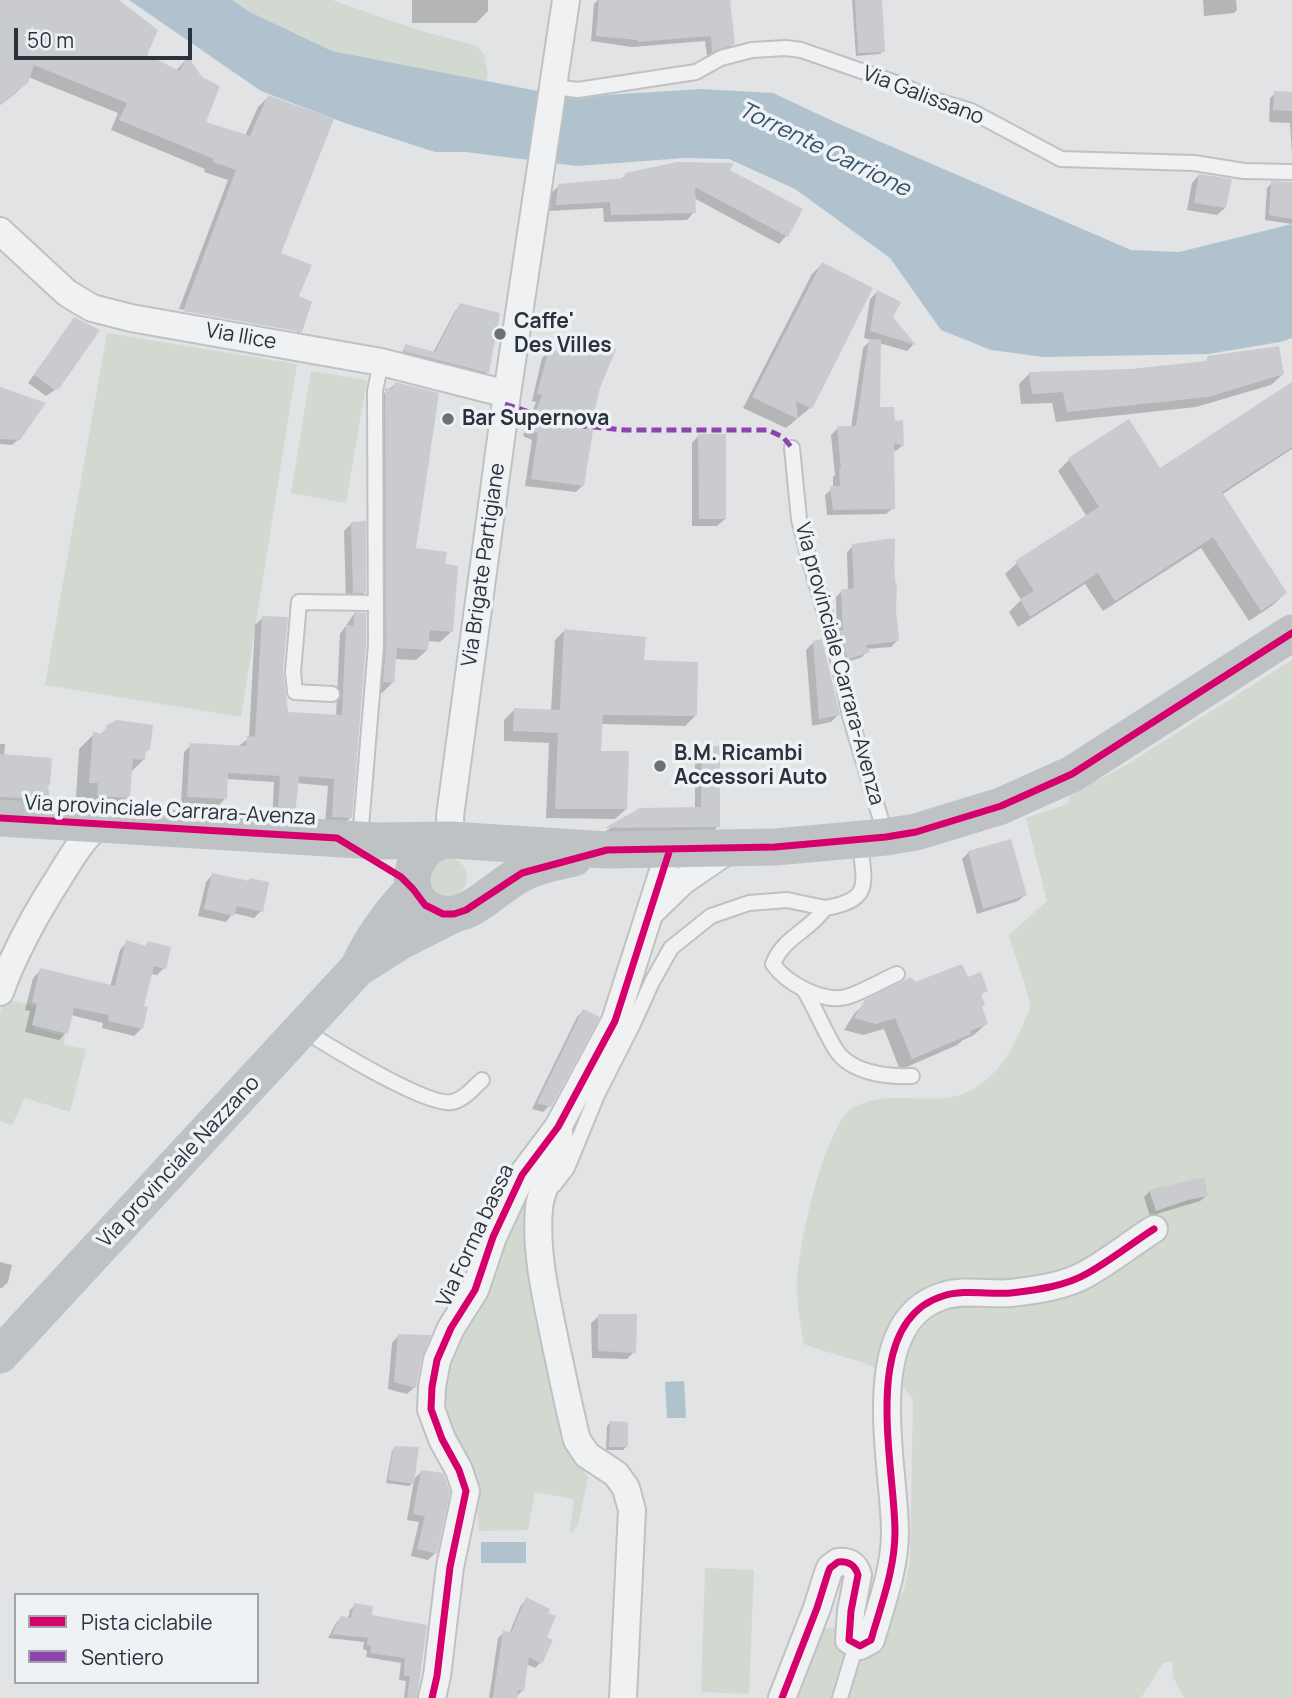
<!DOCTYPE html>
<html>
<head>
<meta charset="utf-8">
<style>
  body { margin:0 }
  #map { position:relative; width:1292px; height:1698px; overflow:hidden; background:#e1e3e5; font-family:Manrope,sans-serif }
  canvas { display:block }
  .legend { position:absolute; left:14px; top:1593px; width:245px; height:91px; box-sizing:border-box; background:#eef2f5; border:2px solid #9fa5ab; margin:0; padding:9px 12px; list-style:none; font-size:21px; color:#29323d }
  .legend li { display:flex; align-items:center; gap:14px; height:35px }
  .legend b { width:35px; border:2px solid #9fa5ab }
  .scale { position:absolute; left:14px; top:28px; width:178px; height:32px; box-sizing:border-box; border:4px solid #29323d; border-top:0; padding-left:9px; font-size:21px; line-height:24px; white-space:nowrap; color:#29323d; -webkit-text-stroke:5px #eef2f5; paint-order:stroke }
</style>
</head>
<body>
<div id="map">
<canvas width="1292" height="1698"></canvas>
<ul class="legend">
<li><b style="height:9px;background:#d6006c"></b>Pista ciclabile</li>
<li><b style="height:9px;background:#8e44ad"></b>Sentiero</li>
</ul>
<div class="scale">50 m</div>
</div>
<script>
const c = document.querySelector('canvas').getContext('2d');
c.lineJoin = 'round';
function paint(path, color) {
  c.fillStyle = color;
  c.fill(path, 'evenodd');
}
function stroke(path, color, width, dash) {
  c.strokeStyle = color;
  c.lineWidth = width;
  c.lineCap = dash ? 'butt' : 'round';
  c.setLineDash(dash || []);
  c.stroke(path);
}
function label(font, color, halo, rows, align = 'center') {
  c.font = font + ' Manrope,sans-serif';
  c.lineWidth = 7;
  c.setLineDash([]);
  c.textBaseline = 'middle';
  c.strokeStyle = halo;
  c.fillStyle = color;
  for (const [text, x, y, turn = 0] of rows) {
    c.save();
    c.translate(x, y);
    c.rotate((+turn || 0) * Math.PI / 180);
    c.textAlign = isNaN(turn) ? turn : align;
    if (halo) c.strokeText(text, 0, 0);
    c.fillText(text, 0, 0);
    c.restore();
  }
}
paint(new Path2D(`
  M232 0H332L415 29 477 46 484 55 488 74 486 81 332 51 250 12Z
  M107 333 297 364 241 717 45 685Z
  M311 371 367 380 346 503 291 493Z
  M1292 660V1698H1184L1173 1677 1172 1661 1163 1663 1141 1698H788L807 1656 823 1628 855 1626 885 1616 904 1591 910 1561 913 1398C905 1390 898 1380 889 1374 865 1360 831 1355 804 1344 800 1323 796 1302 797 1281 798 1248 825 1122 854 1107 884 1092 915 1101 944 1098 983 1095 1008 1061 1022 1027 1024 1021 1029 1013 1030 1007 1031 999 1012 947 1009 935L1047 901 1026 818 1068 804 1069 795 1128 764Z
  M429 877a19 19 0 1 1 38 0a19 19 0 1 1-38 0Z
  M5 999 37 1006 33 1028 65 1036 64 1045 86 1049 70 1112 25 1098 12 1125 0 1121V1012Z
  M521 1193 529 1197 563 1434 588 1478 578 1525 572 1532H570L574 1499 535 1492 528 1530 479 1531 475 1486 441 1404 450 1353Z
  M705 1568 754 1570 749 1694 701 1692Z`), '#d2d9d1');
paint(new Path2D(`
  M129 0H232L250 12 332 51 579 99 605 95 701 89 773 93 837 123 1131 250 1179 252 1292 224V338L1280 342 1208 354 1044 357 991 350 941 330 890 258 795 189 729 159 685 158 577 166 466 152H435L345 123 261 91Z
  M684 1381 686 1418H667L665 1382Z
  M481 1542H526V1563H481Z`), '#b1c2cf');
paint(new Path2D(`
  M0 0H118L145 56 176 71 187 58 203 123 245 136 258 107 268 97 279 254 297 297 301 331 290 341 174 321 178 312 297 333V329L179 309 228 180 204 172 205 169 111 130 118 113 28 77 27 82 16 93 0 105Z
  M412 0H488V11L476 23H412Z
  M598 0H729L733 44 727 50 707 56 705 41 632 47 591 41 594 4Z
  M852 0H880L883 51 880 54 856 56Z
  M1203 0H1236L1237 10 1234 13 1204 16Z
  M1275 93 1292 94V153L1290 123 1269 122 1270 98Z
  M728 171 801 210 786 236 779 244 694 198V212L687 220 604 222 603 208 550 211 551 193 559 186 620 180 626 175Z
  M1199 175 1225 208 1217 215 1187 210 1192 183Z
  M1272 183H1292V224L1265 220 1267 188Z
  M822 264 871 288 810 408 786 428 743 408 812 274Z
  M877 292 891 317 913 345 907 351 879 343 878 409 893 423 903 445 896 451 893 450V508L886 514 827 515 825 495 833 488V477L835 475 831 435 838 428H851L863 348 871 340 864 338 870 299Z
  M461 305 487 372 481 378 399 357 406 346 433 353 455 311Z
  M74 319 58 388 46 396 28 383Z
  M589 344 598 388 588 432 583 485 576 492 525 486 532 440 523 436 536 402 532 401 542 358 549 351 580 357 582 351Z
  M1209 358 1283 374 1271 385 1196 407 1056 422 1052 403 1021 404 1019 384 1030 373 1131 371 1203 363Z
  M395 384 414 550 443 566 451 632 440 642 427 641V650L416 660 395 659 393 682 382 693 373 692 375 401Z
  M1292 384V449L1221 495 1285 593 1273 605 1249 621 1201 548 1103 611 1085 584 1018 627 1009 612 1021 600 1005 574 1017 563 1087 517 1058 471 1069 460 1160 470Z
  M0 392 19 439 12 445 0 444Z
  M699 435 725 519 717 526H692V443Z
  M352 523 364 593 357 600H346L344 531Z
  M893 540 897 641 891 647 866 649 867 651 862 657 842 664 837 635 836 597 842 591 848 590 847 552 853 546Z
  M354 614 350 818 343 825 325 824 328 786 296 783 294 814 287 821H272L274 782 226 779 225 799 218 806 181 803 184 752 191 745 240 748V745L249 738 255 625 262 618 282 671 286 713 336 716 340 634Z
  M565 630 642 662 695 716 685 726 601 724 599 753 626 809 615 819 546 818 549 743 504 741V720L514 710 551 711 555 640Z
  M814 642 838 715 831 722 812 726 806 650Z
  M108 727 148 750 144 753V759L130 773 128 797 114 812 84 810V797H76L79 749 94 734 100 735Z
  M0 744H5L4 756 46 786 48 799 41 807 0 805Z
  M703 748 718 826 711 834 600 835 640 809H695V755Z
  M969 852 1025 895 1018 901 977 914 962 859Z
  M212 875 261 911 254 918 233 913 226 922 198 916 206 882Z
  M127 942 144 947 148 943 164 968 157 975 150 974 142 1007 146 1008 141 1029 134 1036 102 1028 103 1023 71 1015 66 1033 59 1040 25 1032 30 1011 25 1010 33 978 41 970 110 987 120 950Z
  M967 979 986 990 980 996V1007L986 1024 974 1035 963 1040 957 1045 900 1070 884 1029 863 1035 844 1030 854 1014 866 1002 915 984Z
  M583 1011 549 1106 543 1112 532 1109 577 1017Z
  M1150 1191 1206 1196 1200 1201 1150 1216 1144 1197Z
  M0 1262 12 1265 8 1282 2 1288H0Z
  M599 1316 634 1352 627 1359 592 1358 591 1323Z
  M399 1335 420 1357 415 1387 407 1394 388 1389 392 1343Z
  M610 1423 626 1447 623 1450H606L607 1426Z
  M395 1448 412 1481 421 1472 435 1553 428 1560 411 1556 419 1522 407 1520 414 1481 409 1486 386 1483 392 1451Z
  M527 1599 545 1638 541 1662 535 1668 526 1664 523 1690 515 1698H489L498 1638 504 1632 509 1634 521 1605Z
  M355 1605 371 1617 425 1626 416 1698H404L406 1681 399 1680 401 1663 366 1657 367 1651 363 1649 364 1642 328 1638 336 1623 341 1618 348 1619 350 1610Z`), '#0003');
paint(new Path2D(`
  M0 0H119L158 30 147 55 180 71 187 55 202 77 220 86 206 122 250 136 268 95 334 119 281 253 312 265 299 296 312 302 302 332 183 311 236 170 213 162 214 159 119 120 127 103 34 65 28 83 0 104Z
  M599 0H730L735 44 712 52 711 36 638 42 637 40 596 36Z
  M855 0H882L885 52 858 53Z
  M1274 91 1292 92V111L1273 110Z
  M677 162 734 163 730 170 803 209 788 237 695 187 696 213 611 215 610 202 556 205 558 184 624 178 625 173Z
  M1199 174 1232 179 1226 208 1194 203Z
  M1271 181 1292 182V219L1269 215Z
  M822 262 873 288 812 409 796 401 798 419 752 397Z
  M877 290 901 302 893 317 916 345 870 331Z
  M460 303 500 313 489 373 403 351 405 344 435 352Z
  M74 317 100 330 59 389 57 388 55 390 34 375Z
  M869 339 881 340 880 407H894L895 421 903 420 904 446 894 443 895 509 833 510 830 486H840L839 468 841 469 837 426H856Z
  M588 342 616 349 600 388 590 430H593L584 486 531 479 538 433 529 430 542 395 537 394 549 349 584 356Z
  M1279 346 1284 374 1208 397 1067 412 1063 392 1032 394 1029 372 1131 369 1206 361 1208 356Z
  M395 382 439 393 416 548 447 552 445 564 458 566 453 632 430 630 428 650 397 648 394 683 383 682 386 645 385 392V388L392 389Z
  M1292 382V447L1222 492 1287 593 1261 611 1213 537 1115 601 1098 573 1030 617 1020 599 1034 591 1015 561 1099 507 1068 458 1129 419 1160 468Z
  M0 387 46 403 20 440 0 439Z
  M698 434H726V519H699Z
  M366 521V593H353L351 522Z
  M895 538 894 583H897L896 610 899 641 866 645 870 652 848 659 840 630H843L841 590 854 588 852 544Z
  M354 612 366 613V645L352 818 332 817 334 779 299 776 295 815 278 814 280 776 228 773 227 799 187 797 190 743 246 746 247 736 255 737 262 616 288 617 283 671 288 712 342 715 346 625 354 626Z
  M564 629 646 637 644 660 698 662 697 716 603 715 601 751H629L627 809H555L558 733 513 731 514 708 560 710Z
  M822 639 840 715 819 719 813 641Z
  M117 720 153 725 150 750H146L145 760 133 759 130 798 97 796 98 783H89L93 732 103 734 107 725Z
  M702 746H720V827L605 828 640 808 701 807Z
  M0 754 52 758 50 785H48L50 800 0 797Z
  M1011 839 1027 895 983 909 968 851Z
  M212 873 249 881 250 878 269 882 263 912 237 906 234 916 204 909Z
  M126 940 146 946 148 941 171 947 166 969 154 966 144 1006 148 1007 143 1029 108 1021 109 1015 74 1008 68 1034 32 1025 37 1004 32 1002 40 968 115 986Z
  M962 964 968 977 981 972 988 991 981 994 985 1005 982 1007 988 1024 970 1031 971 1034 912 1059 895 1018 876 1024 854 1018 865 1000 911 977 915 982Z
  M583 1009 600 1017 551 1107 537 1103Z
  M1204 1177 1208 1196 1188 1200 1156 1211 1149 1190Z
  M598 1314H637L636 1353 598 1351Z
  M398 1334 431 1335 422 1357 416 1388 394 1382Z
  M610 1421 628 1422V1447H609Z
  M394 1446 419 1447 414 1484 388 1480Z
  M421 1470 443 1473 450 1492 437 1554 417 1549 425 1516 413 1514Z
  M526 1597 550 1609 548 1613 556 1616 547 1637 553 1640 542 1664 529 1657 524 1691 518 1690 517 1698H493L503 1630 511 1633Z
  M354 1603 373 1606 372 1615 427 1625 417 1698H407L410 1676H404L405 1658 370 1653 371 1646 367 1645 368 1638 332 1634 341 1616 351 1618Z`), '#c9cbce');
const lane = new Path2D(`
  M554 87 578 90 696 72 721 58 752 50 786 48 801 50 899 84 934 100 971 111 1061 159 1194 163 1244 171 1292 172
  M792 448 799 519 807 551 838 659 850 716 886 837
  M332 694 295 692 293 672 299 602 375 603
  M360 839 376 645 375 391 381 362
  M825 908C875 900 863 881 860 841
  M804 990C816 1009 824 1031 836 1050 851 1073 887 1077 912 1076
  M302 1029C327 1045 427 1107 452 1102 465 1099 473 1088 482 1080
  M554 1185 567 1168 597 1095 634 1022 652 982 671 948 711 916 749 903 787 900 825 908C810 931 784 936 773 964 786 983 822 1003 846 997 859 994 883 980 897 974
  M840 1698 856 1645`);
const street = new Path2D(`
  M0 231 67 293 92 308 131 318 381 362 507 394
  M451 840 450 816 507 394 566 0
  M653 910 683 881 731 848
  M0 992C15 951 36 913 60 876 71 858 82 839 99 825
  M559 1132C564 1157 541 1182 539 1208 535 1254 547 1301 556 1346 563 1377 569 1409 577 1440L587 1455 616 1474 626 1488 632 1510 623 1698
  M432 1698 437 1676 450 1567 466 1491 459 1470 442 1439 431 1409 432 1387 437 1360 451 1328 475 1290 493 1237 522 1175 558 1127 615 1021 670 849
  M782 1698 817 1608 828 1573 830 1568 838 1562C849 1561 855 1565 858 1575L851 1611 849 1640 860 1646 871 1640C881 1605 895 1569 895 1532 895 1466 858 1322 943 1296 964 1289 990 1295 1011 1293 1037 1290 1066 1286 1088 1273 1111 1260 1132 1243 1154 1229`);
stroke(lane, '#bfc1c3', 18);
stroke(street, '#bfc1c3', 30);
stroke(lane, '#f0f1f2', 14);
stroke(street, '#f0f1f2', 26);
stroke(new Path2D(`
  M0 818 376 841 451 840 607 850 775 847 886 837 916 832 1001 806 1072 774 1292 633
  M440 841C404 855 401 907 443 914 473 918 498 884 523 873 538 865 557 862 574 858
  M358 968C372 937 390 913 413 889
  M0 1355 357 969 401 941 454 914`), '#bfc2c5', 37);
stroke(new Path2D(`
  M505 404 565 424 625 430H768L783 437 792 448`), '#8e44ad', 5, [10, 5]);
stroke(new Path2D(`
  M0 818 337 838 401 877 413 889 425 905 443 914H454L466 910 522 873 607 850 775 847 886 837 916 832 1001 806 1072 774 1292 633
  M432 1698 437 1676 450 1567 466 1491 459 1470 442 1439 431 1409 432 1387 437 1360 451 1328 475 1290 493 1237 522 1175 558 1127 615 1021 670 849
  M782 1698 817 1608 828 1573 830 1568 838 1562C849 1561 855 1565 858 1575L851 1611 849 1640 860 1646 871 1640C881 1605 895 1569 895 1532 895 1466 858 1322 943 1296 964 1289 990 1295 1011 1293 1037 1290 1066 1286 1088 1273 1111 1260 1132 1243 1154 1229`), '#d6006c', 7);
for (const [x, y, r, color] of [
  [500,334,7,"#697078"],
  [448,419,7,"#697078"],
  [660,766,7,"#697078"]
]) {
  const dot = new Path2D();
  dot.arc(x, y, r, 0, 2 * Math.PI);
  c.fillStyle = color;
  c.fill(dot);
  stroke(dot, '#eef2f5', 2.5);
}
label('21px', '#29323d', '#eef2f5', [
  ["Via Galissano",923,96,21],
  ["Via Ilice",241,337,10],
  ["Via Brigate Partigiane",484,565,-82],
  ["Via provinciale Carrara-Avenza",839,664,75],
  ["Via provinciale Carrara-Avenza",170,811,3],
  ["Via provinciale Nazzano",179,1162,-47],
  ["Via Forma bassa",476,1236,-65]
]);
label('bold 21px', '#29323d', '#eef2f5', [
  ["Caffe'",514,322],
  ["Des Villes",514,346],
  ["Bar Supernova",462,419],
  ["B.M. Ricambi",674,754],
  ["Accessori Auto",674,778]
], 'left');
label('italic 23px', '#37546e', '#eef2f5', [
  ["Torrente Carrione",824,150,26]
]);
</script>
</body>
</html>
